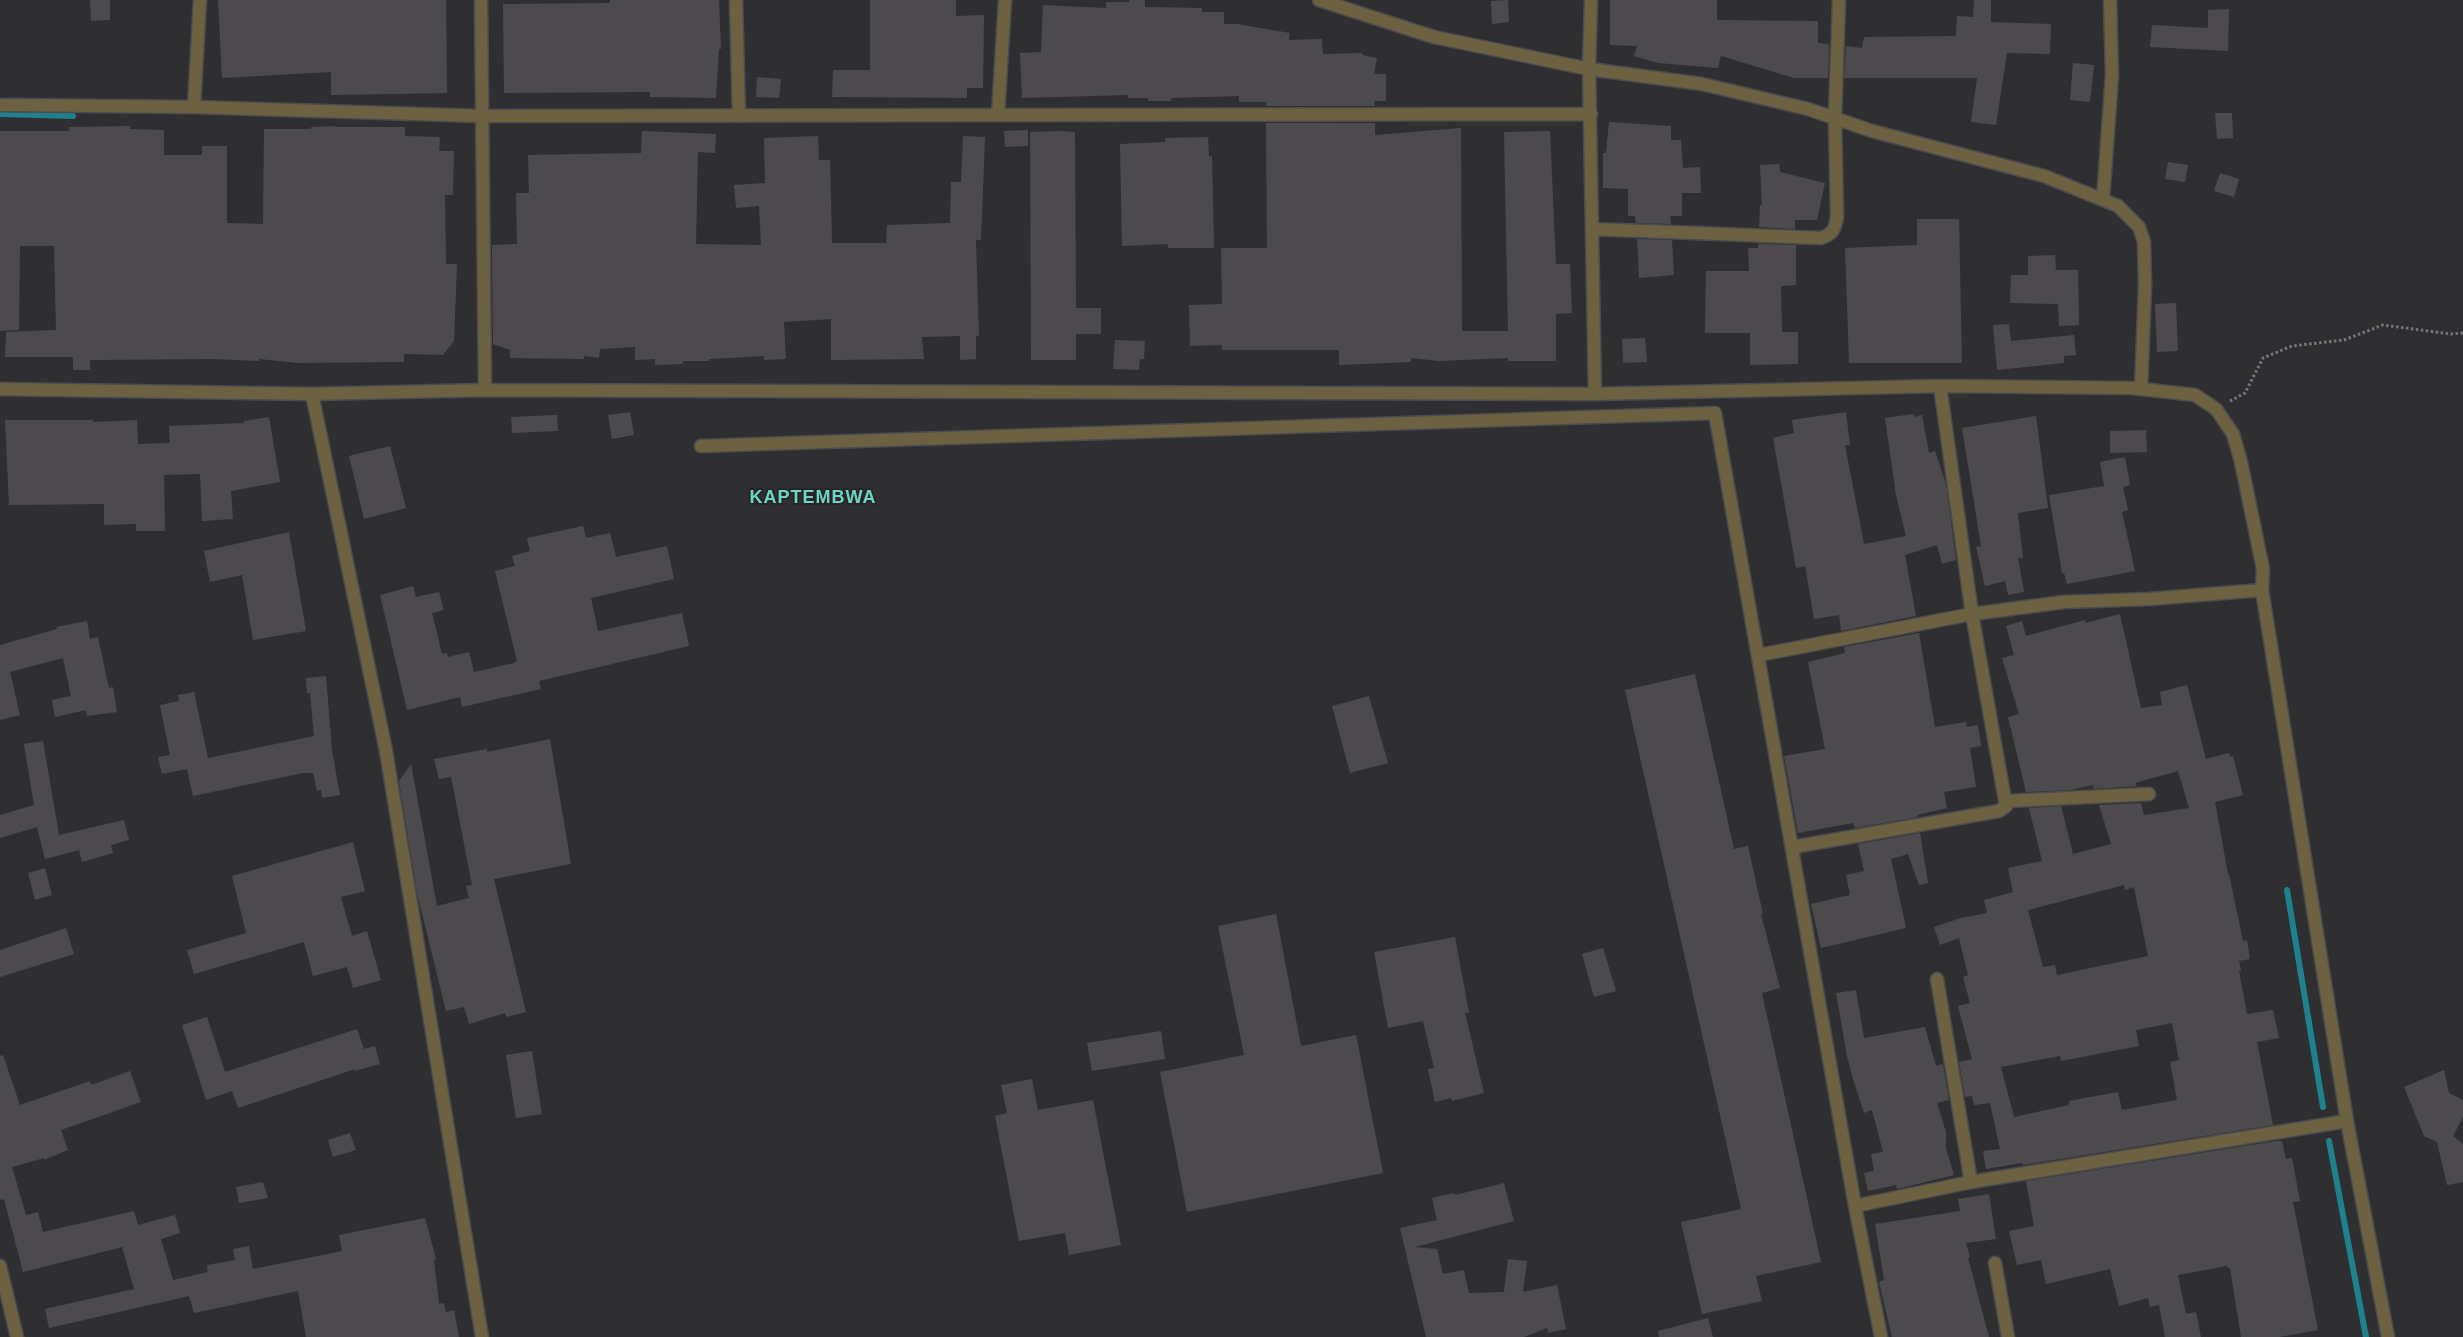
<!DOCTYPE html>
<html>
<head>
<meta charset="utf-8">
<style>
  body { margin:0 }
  canvas { display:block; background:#2f2f32 }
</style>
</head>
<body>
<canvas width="2463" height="1337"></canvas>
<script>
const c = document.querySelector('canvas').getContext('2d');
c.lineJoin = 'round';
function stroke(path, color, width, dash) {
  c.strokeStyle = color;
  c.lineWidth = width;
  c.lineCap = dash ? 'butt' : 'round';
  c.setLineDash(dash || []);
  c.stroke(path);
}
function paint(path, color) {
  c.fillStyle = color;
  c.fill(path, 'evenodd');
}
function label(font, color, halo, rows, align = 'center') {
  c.font = font + ' Arial,sans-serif';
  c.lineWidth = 4;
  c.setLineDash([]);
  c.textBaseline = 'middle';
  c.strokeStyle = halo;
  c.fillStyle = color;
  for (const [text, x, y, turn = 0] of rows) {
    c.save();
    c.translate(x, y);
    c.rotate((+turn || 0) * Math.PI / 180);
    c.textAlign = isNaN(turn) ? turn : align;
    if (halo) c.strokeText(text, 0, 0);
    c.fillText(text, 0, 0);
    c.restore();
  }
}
stroke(new Path2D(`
  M0 114 73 116
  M2287 890 2323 1107
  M2329 1141 2366 1337`), '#1e818c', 6);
paint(new Path2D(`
  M90 0H110V20L91 21Z
  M218 0H446L447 93 331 95V72L222 78Z
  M610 0H719L721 49H719L716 98 650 97V92L504 93 503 4 610 3Z
  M870 0H956V16L984 15 983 88H967V98L832 97 833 70H870Z
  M1129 0H1145V7L1202 8V12H1224V24H1237L1290 33 1289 40 1322 39 1323 54 1362 53V55L1377 58 1374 74H1386V101H1374L1375 106H1266V102H1239V96L1171 98V101H1148V98H1128V95L1022 98 1020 53 1041 52 1043 5 1106 8V2H1129Z
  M1508 0 1509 22 1492 24 1491 1Z
  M1610 0H1717V20L1818 21V43L1829 44 1828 78H1794L1721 56 1718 68 1658 63 1634 56 1637 46 1610 45Z
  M1974 0H1991V22L2051 24 2050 54 2007 53 1996 125 1971 122 1977 78H1844L1846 46 1862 48 1864 37 1956 36 1957 16 1973 17Z
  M2229 9 2228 51 2150 47 2152 25 2208 28V10Z
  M2073 63 2094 65 2090 102 2070 100Z
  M757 77 781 79 779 98 756 97Z
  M2215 113H2232L2233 138 2217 139Z
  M1609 122 1671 126V140H1681L1683 168 1700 167 1701 193H1682V216H1670L1671 224 1636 223 1635 216H1628V189L1603 188V153H1606Z
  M1266 123H1375V135L1461 128 1462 331H1508L1504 132 1550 131 1556 264H1570L1572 313 1556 314V361H1508V358L1439 361 1411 358V362L1339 365V350H1222V345L1190 346 1189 305 1222 304 1221 248H1267Z
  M130 126V129L164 130V155H202V146H227V223L263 224 264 129H311V127L336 126V127H405V136L440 137 439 151H454L453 195H445L446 264H457L454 341 443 355 404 354V362L298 363 259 359V361L214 359 90 360V370H73V357H5L6 332 56 330 54 246H20L19 330 0 331V131H69V127Z
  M1028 130V146L1005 147 1004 131Z
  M642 131 716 134 715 153 698 152 696 244 761 245 759 206 736 208 734 185 765 183 764 138 818 136 819 160H830L832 243H886L887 225 950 223 951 182H961L963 136 985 137 981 240H976L979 336H976V359L960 360V336L922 337 924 359 831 360V319L784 322 786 359 764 360V356L709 359V361H683V364L655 365V359L635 360V347L600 349 599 358 584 356V359L510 358V350L493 344 492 245 517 244 516 193H529L528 155 641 153Z
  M1061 131 1075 132 1076 308H1101V334H1076V360H1031L1030 132Z
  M1208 137 1209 156H1212L1214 248H1168V244L1122 246 1120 144 1165 142V138Z
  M2168 162 2188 165 2185 182 2165 179Z
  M1779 164 1780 172 1825 183 1817 220H1795V229L1759 227 1760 205H1762L1760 165Z
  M2220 173 2239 179 2234 197 2214 191Z
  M1917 219H1959L1962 363H1849L1845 248 1917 245Z
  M1637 239 1672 240 1674 275 1639 278Z
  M1758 244 1796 245V285L1781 286 1782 332H1798V364L1750 365V333H1705L1706 271H1749L1748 248H1758Z
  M2055 255 2056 270H2078L2079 325 2059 326 2058 304 2010 303 2011 275H2028V256Z
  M2176 303 2178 351 2157 352 2155 304Z
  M2009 324 2011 341 2074 335 2076 355 2064 356V363L1997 370 1993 325Z
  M1645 338 1647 362 1623 363 1622 339Z
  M1115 340 1145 341 1144 359H1140L1139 370 1113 369Z
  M630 412 634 435 612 439 608 415Z
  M1846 412 1850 445H1845L1864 544 1906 536 1896 495 1885 418 1913 414 1914 417 1922 415 1929 453 1935 451 1946 484 1956 560 1942 564 1937 545 1905 555 1916 616 1841 631 1839 615 1814 619 1805 566 1796 568 1773 438 1794 433 1792 420Z
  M557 415 558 431 512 433 511 417Z
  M2036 416 2048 508 2018 513 2023 558H2018L2024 592 2008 595 2005 581 1985 586 1976 547 1981 546 1962 428Z
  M269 417 280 482 231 491 233 519 202 521 200 474 164 475 165 531H136V524L104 525V504L9 505 5 420H93V422L137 420 138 444 170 443 169 426 244 423V421Z
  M2146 430 2147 452 2110 453V431Z
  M390 446 406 508 364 519 349 456Z
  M2125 457 2130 485 2123 487 2128 510 2122 512 2135 571 2067 584 2064 573H2062L2049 495 2104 486 2100 462Z
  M583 526 586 538 610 533 616 557 667 546 674 579 591 598 598 631 682 613 689 646 539 681 541 689 462 707 460 697 407 710 380 595 413 586 416 597 439 592 444 610 432 613 442 654 447 653 448 657 469 652 474 672 514 663 517 661 495 571 515 566 512 556 530 551 527 538Z
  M289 532 306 631 253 640 242 575 210 582 204 551Z
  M2120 614 2141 708 2162 705 2160 692 2187 685 2206 759 2229 753 2230 757 2233 756 2243 795 2215 802 2228 874H2229L2243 941 2247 940 2250 959 2239 961 2241 971H2239L2247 1014 2273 1010 2279 1038 2257 1042 2273 1125 2023 1165 2022 1163 1986 1169 1983 1151 2000 1149 1990 1103 1974 1105 1972 1096 1965 1097 1959 1062 1972 1059 1958 1006 1970 1003 1963 977 1968 975 1959 938 1940 945 1934 927 1961 918 1987 913 1984 900 2013 892 2008 868 2042 861 2029 808 2061 806 2073 854 2111 844 2099 805 2141 803 2144 815 2189 808 2178 771 2135 783 2137 786 2094 789 2093 785 2071 790 2026 792 2008 717 2019 714 2002 658 2014 655 2006 626 2022 621 2026 636 2085 620V623ZM2124 885 2125 890 2134 887 2148 956 2057 975 2055 965 2043 967 2028 910ZM2172 1023 2179 1060 2170 1062 2177 1100 2122 1110 2118 1092 2069 1101V1105L2014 1117 2001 1067 2060 1056 2061 1061 2139 1046 2136 1030Z
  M87 621 90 639 98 637 109 688 113 687 117 712 87 716 86 710 55 717 52 700 71 696 63 658 10 672 20 715 0 720V645L57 629 56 627Z
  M1919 633 1935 727 1966 722 1967 727 1978 725 1981 746 1970 748 1976 787 1944 792 1947 808 1917 815 1918 817 1855 828 1853 823 1798 833 1784 756 1825 749 1808 662 1845 653 1844 647Z
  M1695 674 1734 849 1748 846 1763 914H1761L1780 988 1762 993 1821 1262 1756 1276 1762 1301 1702 1314 1681 1222 1741 1209 1625 690Z
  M326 676 332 750 340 795 322 798 321 790 317 791 313 773H303L193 796 187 769 162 774 158 757 170 755 160 705 179 701 178 695 194 692 208 758 314 736 310 693H307L306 678Z
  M1369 696 1388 763 1350 773 1332 706Z
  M550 739 571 864 494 879 526 1012 506 1017 505 1013 469 1024 464 1007 446 1011 417 893 399 781 411 764 437 906 469 898 466 886 472 885 451 777 439 779 434 759 487 749V752Z
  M43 741 59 835 124 820 129 840 111 845 113 853 82 862 79 850 45 859 37 827 0 838V815L34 805 24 744Z
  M1920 833 1928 883 1919 885 1908 854 1891 859 1906 928 1821 948 1811 904 1850 895 1846 875 1864 871 1858 844Z
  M353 842 365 891 341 897 352 936 367 931 381 980 353 988 347 967 313 976 304 942 194 974 187 950 246 933 232 876Z
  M45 868 52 895 35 900 28 873Z
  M1276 914 1301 1046 1356 1035 1383 1173 1187 1212 1160 1072 1244 1055 1218 926Z
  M66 928 74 954 0 977V950Z
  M1455 937 1469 1013H1465L1484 1093 1452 1101 1451 1098 1435 1102 1428 1069 1434 1068 1423 1021 1388 1028 1374 952Z
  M1603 948 1616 991 1594 997 1582 954Z
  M1856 990 1864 1038 1925 1027 1936 1066 1943 1064 1949 1100 1937 1103 1946 1132V1148L1954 1175 1897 1189 1896 1185 1868 1191 1864 1173 1874 1171 1871 1154 1883 1152 1872 1110 1864 1113 1853 1079 1847 1056 1836 993Z
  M207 1017 225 1072 357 1029 364 1049 375 1046 380 1064 355 1071V1069L238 1108 232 1091 206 1100 182 1025Z
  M1161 1031 1165 1059 1092 1071 1087 1043Z
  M532 1051 542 1114 516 1118 506 1055Z
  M3 1055 20 1105 90 1081 91 1085 130 1071 141 1102 61 1130 68 1150 44 1160V1158L12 1167 26 1215 38 1212 43 1232 134 1211 138 1225 175 1215 180 1233 161 1239 173 1280 208 1272 207 1265 235 1260 233 1249 249 1246 253 1269 342 1251 339 1235 425 1218 436 1259 434 1260 439 1304 444 1303 446 1312 454 1310 459 1337H306L298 1291 194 1313 189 1296 49 1328 45 1309 134 1289 122 1247 23 1272 4 1199 0 1200V1056Z
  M2444 1070 2449 1093 2463 1100V1117L2453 1136 2463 1144V1182L2447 1185 2437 1142 2424 1136 2404 1087Z
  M1032 1079 1038 1110 1093 1100 1121 1245 1069 1255 1065 1233 1019 1241 995 1116 1007 1113 1001 1085Z
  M350 1133 356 1150 333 1157 328 1140Z
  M2276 1141H2282L2286 1159 2292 1158 2300 1201 2293 1202 2318 1330 2279 1337H2241L2230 1268H2228L2227 1266 2178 1275 2186 1314 2196 1312 2201 1337H2165L2159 1305 2150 1307 2148 1298 2119 1306 2110 1269 2046 1284 2041 1260 2017 1265 2009 1231 2034 1226 2026 1181Z
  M263 1182 268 1198 239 1203 236 1187Z
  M1504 1183 1514 1221 1415 1247 1437 1249 1443 1274 1464 1270 1469 1293 1504 1292 1508 1259 1527 1261 1523 1292 1557 1285 1566 1329 1548 1333 1547 1328 1524 1337H1426L1400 1228 1437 1220 1432 1198 1454 1193 1455 1195Z
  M1989 1194 1996 1239 1966 1243 1970 1257 1968 1258 1989 1337H1892L1879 1282 1884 1280 1875 1224 1960 1211 1958 1199Z
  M1708 1318 1713 1337H1659L1658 1331Z`), '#4c4a4d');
const minor = new Path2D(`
  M481 0 485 390
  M736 0 739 116
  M1319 0 1434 37 1589 69 1702 84 1808 109 1872 131 2044 176 2118 206 2139 227 2144 242 2145 285 2141 389
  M1591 0 1589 69 1595 394
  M0 105 194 107 481 116 1591 114
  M194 107 200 0
  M998 115 1005 0
  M2103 199 2112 75 2110 0
  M1592 229 1821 238C1833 234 1835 229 1837 217L1835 117 1839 0
  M0 389 312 394 485 390 1595 394 1940 386 2132 388 2195 395 2216 409 2233 434 2241 462 2263 569 2262 590 2347 1121 2388 1337
  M312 394 386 751 482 1337
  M701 446 1715 413 1855 1206 1881 1337
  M1759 655 1972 614 2064 602 2149 599 2262 590
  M2007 801 2149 794
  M1793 847 1999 811 2006 806 1972 614 1940 386
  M1937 979 1971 1182
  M1855 1206 1971 1182 2347 1121
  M1995 1263 2008 1337
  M0 1266 17 1337`);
stroke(minor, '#4c4b4e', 15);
stroke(new Path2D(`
  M2230 401 2245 393 2263 358 2292 346 2344 340 2383 325 2451 334 2463 333`), '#757577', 3, [2.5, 2.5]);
stroke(minor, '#6c6242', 12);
c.letterSpacing = '1px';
label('bold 18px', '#6ed5c5', '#262528', [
  ["KAPTEMBWA",813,498]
]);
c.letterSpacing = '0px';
</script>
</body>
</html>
